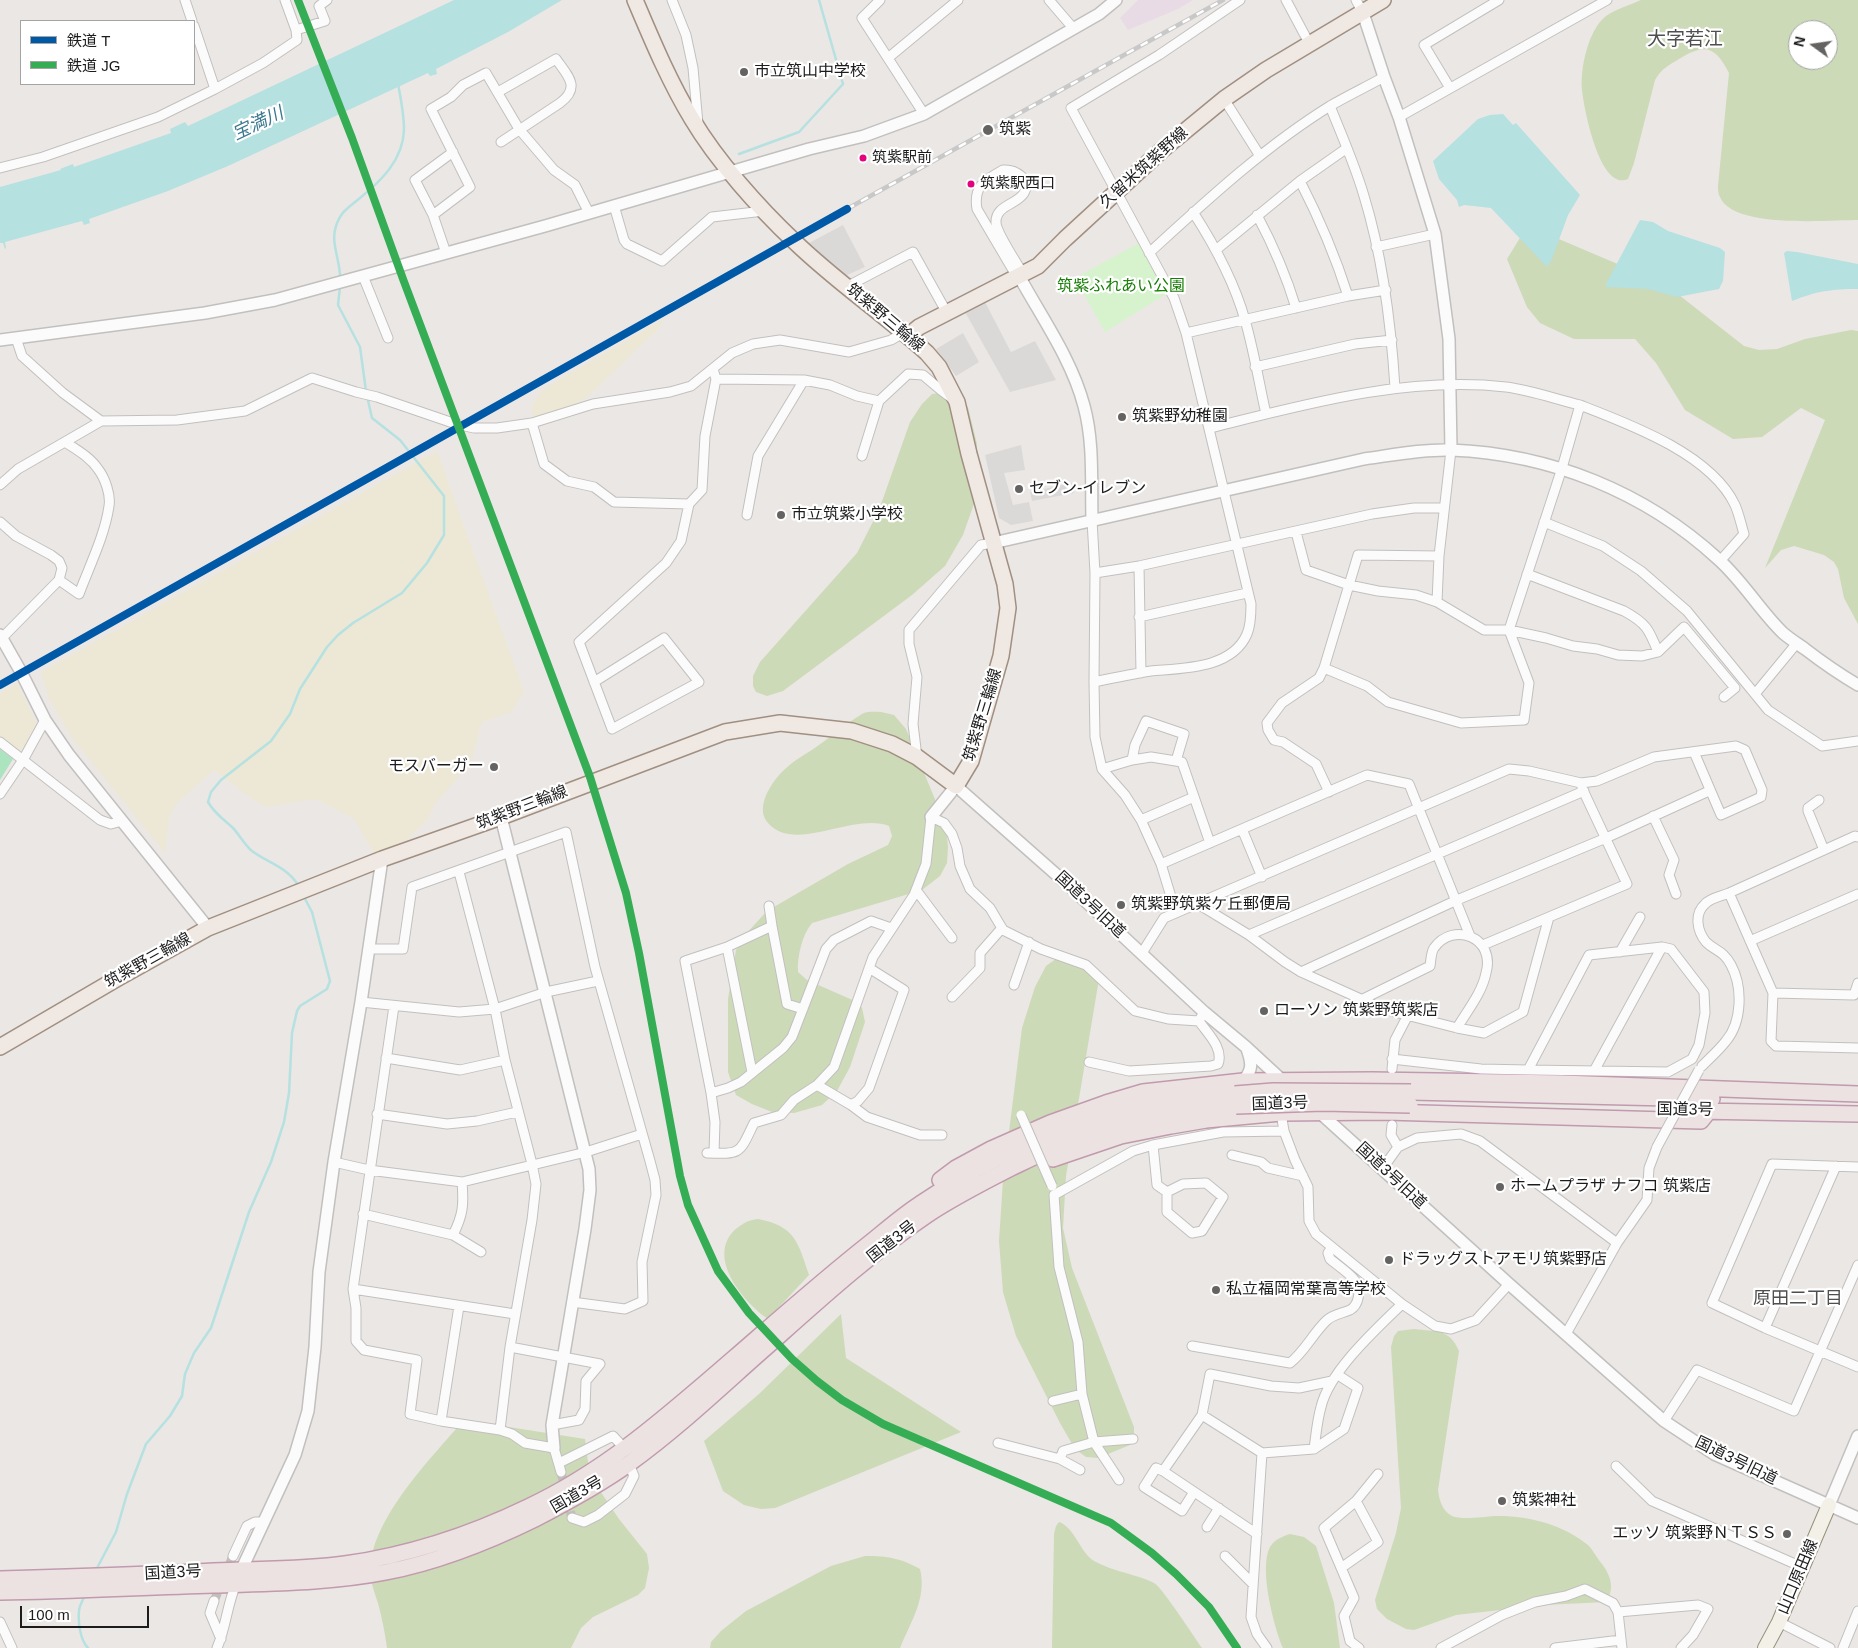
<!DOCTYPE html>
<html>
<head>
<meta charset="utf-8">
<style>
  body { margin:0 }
  #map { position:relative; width:1858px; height:1648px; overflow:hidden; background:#ebe7e4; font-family:Arial,"Noto Sans JP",sans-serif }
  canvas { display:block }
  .legend { position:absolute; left:20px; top:20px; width:175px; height:65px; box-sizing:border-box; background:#fff; border:1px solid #a4a4a4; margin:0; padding:6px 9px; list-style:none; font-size:15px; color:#1c1c1c }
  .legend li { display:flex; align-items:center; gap:10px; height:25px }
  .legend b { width:25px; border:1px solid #a4a4a4 }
  .north { position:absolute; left:1788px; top:20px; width:50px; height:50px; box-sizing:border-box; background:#fff; border:1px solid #a4a4a4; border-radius:50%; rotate:284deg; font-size:14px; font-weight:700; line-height:20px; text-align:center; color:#1c1c1c }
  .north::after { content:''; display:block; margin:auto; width:18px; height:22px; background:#646362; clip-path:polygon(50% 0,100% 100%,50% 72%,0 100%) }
  .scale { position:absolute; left:20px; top:1606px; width:129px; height:22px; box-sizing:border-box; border:2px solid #1c1c1c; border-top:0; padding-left:6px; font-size:15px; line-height:18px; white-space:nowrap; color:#1c1c1c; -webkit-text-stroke:4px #fff; paint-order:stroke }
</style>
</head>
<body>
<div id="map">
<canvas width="1858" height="1648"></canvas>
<ul class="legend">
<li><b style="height:6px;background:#0059a6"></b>鉄道 T</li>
<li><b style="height:6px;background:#35ad55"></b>鉄道 JG</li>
</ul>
<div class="north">N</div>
<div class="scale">100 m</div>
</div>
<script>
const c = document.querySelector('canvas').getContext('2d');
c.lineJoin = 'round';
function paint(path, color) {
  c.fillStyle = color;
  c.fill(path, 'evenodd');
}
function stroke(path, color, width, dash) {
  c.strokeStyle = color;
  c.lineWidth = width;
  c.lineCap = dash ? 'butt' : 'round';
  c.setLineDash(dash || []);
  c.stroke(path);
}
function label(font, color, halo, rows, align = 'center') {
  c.font = font + ' Arial,"Noto Sans JP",sans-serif';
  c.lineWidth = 4.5;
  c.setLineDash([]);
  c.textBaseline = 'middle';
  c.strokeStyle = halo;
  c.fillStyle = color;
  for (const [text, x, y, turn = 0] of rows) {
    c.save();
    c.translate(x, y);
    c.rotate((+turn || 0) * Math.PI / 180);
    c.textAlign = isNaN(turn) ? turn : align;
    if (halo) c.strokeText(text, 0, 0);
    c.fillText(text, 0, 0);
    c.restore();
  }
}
paint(new Path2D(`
  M1138 0H1193L1178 9 1128 30 1120 18Z`), '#e9dbe6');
paint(new Path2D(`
  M665 318 658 329 590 395 580 402 534 420 531 407 542 390Z
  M437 451 524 692 512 712 482 722 471 763 435 804 427 821 400 846 374 854 354 819 316 799 266 807 252 799 214 770 177 803 169 818 165 853 72 738 49 699 41 672Z
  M17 683 37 725 32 740 19 752 0 738V693Z`), '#ede8d6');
paint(new Path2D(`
  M1641 0H1858V220C1829 220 1733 229 1720 197 1718 194 1718 189 1718 186L1729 73C1715 46 1705 43 1679 59 1669 65 1661 69 1655 80L1634 163 1628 179C1600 192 1584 109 1582 90 1580 69 1588 30 1606 16 1616 9 1630 5 1641 0ZM1798 30H1828V60H1798Z
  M1523 233 1547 234 1660 282 1679 295 1744 346 1759 350 1777 349 1805 339 1851 330 1858 331V624L1844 598 1838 569 1834 562 1824 555 1794 546 1781 550 1765 568 1825 420 1801 408 1762 437 1733 439 1685 410 1656 363 1635 339H1574L1540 323 1527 307 1507 259Z
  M946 392 957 396 968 407 977 444 976 498 963 535 945 566 912 595 783 691 767 696 756 692 753 686V676L760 662 857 553 879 510 910 422 922 404 932 394Z
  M881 712 894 715 906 729 946 826 948 847 947 863 940 876 922 890 812 923C802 935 797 957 798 972L807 980 857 1002 862 1008 865 1022 850 1067 837 1091 822 1105 794 1113 772 1112 752 1104 736 1095 728 1072V999L736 950 745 935 767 911 848 864 888 845 892 836 889 826C853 812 795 854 768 823 754 808 772 781 784 770 794 760 808 753 819 745 833 735 847 723 862 714 867 711 875 712 881 712Z
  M1060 956 1096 970 1098 985 1066 1176 1063 1228 1072 1268 1134 1427V1436L1130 1445 1098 1458 1086 1457 1075 1449 1060 1423 1016 1336 1003 1292 999 1241 1003 1180 1022 1028 1035 987 1046 966Z
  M758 1219C795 1226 798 1242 809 1275L768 1319C743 1302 704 1255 737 1228 744 1223 748 1220 758 1219Z
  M841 1314 846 1358 961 1432 775 1508 761 1509 744 1505 723 1491 704 1441 759 1394Z
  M1414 1329C1436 1332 1449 1328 1459 1351L1438 1490C1439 1499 1442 1511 1452 1516 1461 1520 1484 1517 1494 1516 1527 1515 1562 1524 1588 1545 1593 1550 1597 1558 1602 1564 1611 1576 1615 1589 1606 1602L1544 1605 1456 1615 1414 1630 1406 1629 1387 1619 1377 1609 1375 1600 1396 1533 1401 1508 1391 1347 1394 1336 1398 1331Z
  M464 1420 585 1439 588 1462 598 1488 619 1519 647 1554 649 1568 645 1588 638 1595 593 1617 581 1628 571 1648H387C385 1633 382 1618 378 1603 375 1594 371 1583 370 1573 369 1521 431 1458 464 1420Z
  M1059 1522C1073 1527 1079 1547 1089 1557 1101 1569 1137 1574 1154 1583 1162 1587 1194 1637 1202 1648H1052L1054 1534 1056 1526Z
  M1290 1534 1304 1537 1316 1546 1334 1603 1340 1648H1283C1274 1627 1256 1560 1273 1543 1278 1538 1284 1536 1290 1534Z
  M865 1556C888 1556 900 1558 920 1569 927 1598 911 1621 900 1648H710L711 1642 721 1631 746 1611 831 1566Z`), '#ccdab7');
paint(new Path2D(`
  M1139 243 1166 294 1105 332 1075 278Z`), '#d6f3cd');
paint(new Path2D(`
  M0 749 13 759 0 780Z`), '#ade4c0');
paint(new Path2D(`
  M843 225 865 267 845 276 809 243Z
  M985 302 1011 352 1035 341 1056 380 1010 392 965 312Z
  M963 333 979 362 956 376 936 349Z
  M1021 445 1025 470 1004 473 1013 505 1029 502 1033 521 1011 525 999 518 985 455Z
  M1072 483 1074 493 1032 501 1030 492Z`), '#dbd9d8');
paint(new Path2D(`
  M454 0H562L508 32 436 69 437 74 430 76 428 73 228 166 168 191 89 219 90 223 84 225 82 221 5 242 6 248 5 249 3 243H0V187L61 170 60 169 73 164 74 167 171 133 170 129 185 122 188 126Z
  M1503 114 1513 125 1516 123 1580 195 1568 215 1552 259 1547 267 1491 208 1464 205 1459 207 1457 200 1439 179 1433 161 1478 119 1490 115Z
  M1640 220 1653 222 1668 231 1720 248 1725 252 1723 281 1719 289 1677 297 1648 289 1606 287V284Z
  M1787 251 1797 252 1858 264V289C1831 289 1817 291 1792 301L1784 253Z`), '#b5e1e0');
stroke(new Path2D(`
  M739 154 799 132 843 84 819 0
  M340 279C341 262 330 243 336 226 341 211 348 208 360 198 381 181 403 160 404 130 404 115 401 99 398 84
  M340 287 338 305 360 347 366 391
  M298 885C287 867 268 863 252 851 244 844 239 834 232 827 222 818 215 814 208 802L211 792 221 780 271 741 290 714 300 689 327 647 338 635 353 623 402 593 427 563 444 535V496L400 440 372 418 367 396
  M96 1570 116 1532 127 1494 146 1444 170 1416 182 1396 185 1374 194 1353 211 1328 249 1212 271 1162 284 1122 289 1093 292 1033 297 1011 300 1006 327 989 330 981 312 912 304 897
  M85 1595C83 1600 79 1606 79 1611 78 1622 80 1640 88 1648`), '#b5e1e0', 2.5);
stroke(new Path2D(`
  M561 1472 572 1518
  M214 1601 233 1556`), '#c2bebc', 9, [9, 4.5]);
const minor = new Path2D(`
  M185 0 192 21
  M672 0 686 35 693 68 698 124
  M880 0 862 18 924 114
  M1049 0 1073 28
  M1286 0 1309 43
  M1356 0 1363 13
  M194 26 215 89
  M296 30 325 21 319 6 327 0
  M888 58 958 0
  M1450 88 1424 45 1499 0
  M498 92 556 59C568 76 581 87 560 103L501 142
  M1224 99 1260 156
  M1330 106C1342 136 1355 165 1364 196 1383 258 1391 323 1395 388
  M1399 117 1607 0
  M0 168 43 157 158 117 215 89 263 63 297 40 296 30 285 0
  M1300 181C1319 218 1335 255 1348 296
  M615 209 624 240 627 244 662 261 712 217 764 211
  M1193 212C1215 246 1234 281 1245 320 1254 351 1259 383 1266 414
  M433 215 470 187 431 109 451 97 463 85 486 73 519 129 554 170 575 185 589 213
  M1257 215C1273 245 1286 275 1296 308
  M1376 247 1435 234
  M1217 249 1300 181 1347 148
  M446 253 433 215 415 180 453 152
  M1149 253C1206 201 1264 147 1330 106 1347 96 1366 87 1384 77
  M363 276 388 338
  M1017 277 977 209C973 186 985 180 1003 170 1015 169 1032 179 1024 193 1017 205 995 205 996 223 997 234 1017 263 1023 274
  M846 287 913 252 947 313
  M1186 333 1348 296 1386 290
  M16 338 22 356 63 393 101 421
  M1255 367 1355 344 1392 340
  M716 379 804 380 830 385 857 396 879 401
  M1580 405C1629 424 1711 454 1735 505 1739 514 1741 524 1744 534L1720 561
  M532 423 544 464 567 481 594 487 614 502 689 504
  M1210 428C1306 404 1406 376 1506 387 1530 390 1555 399 1580 405L1562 468 1509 630 1529 683 1524 720 1461 723 1388 702 1367 686 1324 668 1358 555 1439 556
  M862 456 879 401 908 374 923 375 942 391 954 400
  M0 485 18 469 101 421 177 420 245 411 312 378 356 392 377 397 456 424 474 428H497L532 423 593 404 670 392 691 386 732 353 753 344 780 340 849 352 891 340 903 333
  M747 515 758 456 804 380
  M1092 520 1095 573 1094 682 1095 737 1102 769 1125 795 1141 820 1161 864 1176 913
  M0 522 16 536 51 555 59 561 62 568 59 580 0 640
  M1544 522 1603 546 1641 571 1687 611 1768 710 1822 746 1858 741
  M1296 532 1306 570 1349 585 1378 591 1416 595 1437 602 1484 630H1509L1546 638 1573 646 1597 649 1618 655 1642 656 1658 652 1684 627 1735 688 1724 697
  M1139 566 1141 673
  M1095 573 1139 566 1372 514 1414 508H1444
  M1527 574 1624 611C1646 623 1649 629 1658 652
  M59 580 79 594C89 567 105 535 109 506 111 495 105 478 98 469 90 457 77 450 65 442
  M1437 602 1439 556 1451 450
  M1139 617 1247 593
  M1324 668 1319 678 1282 703 1267 723 1268 730 1274 740 1283 742 1316 764 1329 792
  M594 682 664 638 699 682 612 729 579 642 666 563 681 541 689 504 702 490 705 436 716 379 713 369
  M1094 682C1113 678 1132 674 1151 671 1183 668 1232 669 1247 634 1251 625 1251 613 1251 604L1186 333 1174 298 1071 108 1159 55 1240 0
  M1755 694 1797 643
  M0 742 100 820 111 824 122 821
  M917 757 913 724 917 677 909 644V630L981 545 993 543
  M1132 760 1135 745 1146 721 1184 734 1176 761
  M1102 769 1132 760 1151 757 1182 762 1210 843
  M0 794 23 760 45 720
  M1819 800 1808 808V811L1824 850
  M1653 816 1674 860 1669 875 1676 894
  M1141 820 1194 797
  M1242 829 1262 877
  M1858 837 1855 836 1729 893 1773 993 1771 1041 1776 1046 1858 1048
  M1161 864 1367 775 1409 784 1470 936
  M459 872 495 1009 505 1060 532 1164 536 1184 532 1220 510 1347 500 1430
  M916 890 952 938
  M1198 904 1249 935 1285 962 1301 972 1383 1009 1457 1028 1484 1033 1523 1012 1549 917
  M769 906 772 926
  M1249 935 1584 791
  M1750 941 1858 894
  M1483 945 1627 884 1582 788
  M727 947 772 926 787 1004 803 1009
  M369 949H403L412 887 566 832 595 967 650 1161 655 1180 656 1195 642 1262 643 1301 625 1309 572 1302
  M1620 952 1640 917
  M1142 953 1164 918 1509 769 1529 771 1581 783 1597 781 1654 757 1736 746 1745 750 1762 790 1761 797 1721 815 1694 752
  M1301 972 1457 900 1606 838 1709 791
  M1014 985 1029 942
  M1773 993 1854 995 1858 983
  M952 997 980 968V953L1002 928
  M1363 999 1430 966C1431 960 1431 952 1434 948 1453 921 1496 937 1486 973 1482 993 1467 1011 1457 1028
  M361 1002 459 1012 495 1009 546 992 598 981
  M394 1006 353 1289 356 1308V1341L364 1350 417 1360 410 1414 441 1421 500 1430 512 1434 525 1443 554 1448 561 1472
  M386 1058 460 1070 505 1060
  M1392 1059 1481 1069 1528 1070 1589 955 1662 947 1671 949 1704 992 1705 1013 1699 1045 1692 1059 1668 1072 1528 1070
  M1089 1062 1129 1071 1211 1066 1218 1064C1224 1048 1207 1033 1199 1021
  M1702 1066C1710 1058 1719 1050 1726 1041 1742 1022 1743 987 1731 965 1723 950 1715 951 1706 942 1697 931 1694 914 1705 904 1710 898 1722 896 1729 893
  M1392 1069 1395 1040 1408 1015
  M1594 1071 1662 947
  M752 1072 727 947 685 961 711 1093 728 1088 741 1082 783 1048 792 1037 826 949 834 940 871 921 891 928
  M817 1085 851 1105 858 1101 869 1088 904 990 869 968
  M711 1093 715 1122 714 1153
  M851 1105 867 1117 920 1135H942
  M1281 1113 1284 1131 1295 1160 1308 1187 1309 1221 1316 1234 1402 1304 1435 1326 1451 1329 1476 1320 1509 1284
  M377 1114 447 1124 477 1121 517 1112
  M1392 1125 1391 1135 1398 1147
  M707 1153C742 1154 739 1154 754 1123L781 1115 794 1100 817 1085 834 1067 873 957 914 895 926 864 931 817 944 823 952 834 957 848 960 866 970 889 990 908 1003 930 1041 949 1086 965 1135 1011 1168 1019 1199 1021 1204 1012
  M1232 1155 1261 1162 1268 1168 1303 1176
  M334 1162 369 1170 462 1182 586 1152 642 1134
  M1858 1167 1772 1164 1712 1303 1765 1328 1858 1367
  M1383 1168 1398 1147 1417 1138 1461 1134 1480 1141 1617 1243
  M1167 1192V1212L1192 1233 1202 1231 1223 1197 1206 1183 1183 1184 1167 1192 1157 1185 1153 1145 1223 1132 1284 1131
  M363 1214 453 1235 481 1252
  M453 1235C463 1215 464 1205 462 1182
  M353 1289 515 1314
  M1765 1328 1836 1166
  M1566 1334 1617 1243 1647 1200 1649 1168 1657 1147
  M1192 1346 1290 1363C1305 1351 1312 1335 1326 1321 1333 1314 1341 1314 1350 1310 1359 1305 1361 1291 1356 1282 1352 1275 1337 1265 1330 1259L1328 1253 1332 1247
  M510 1347 600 1364 586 1381 585 1409 579 1420 552 1425
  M1082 1394 1094 1442 1133 1439
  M1053 1401 1082 1394 1078 1342 1059 1267 1054 1195 1133 1151 1153 1145
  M1202 1415 1262 1453
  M441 1421 459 1306
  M1664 1421 1697 1370 1794 1411 1858 1265
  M998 1443 1060 1459
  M1314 1449 1344 1429 1358 1388 1338 1375
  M559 1463 613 1436 625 1449
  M1616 1466 1652 1501 1802 1567
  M1080 1470 1060 1459 1063 1451 1094 1442 1119 1480
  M1163 1471 1156 1468 1144 1487 1182 1511 1194 1492
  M572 1518 584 1522 598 1515 625 1494 634 1476 629 1464
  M1207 1527 1219 1508
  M1257 1534 1163 1471 1202 1415 1210 1374 1271 1386 1299 1388 1332 1381
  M233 1556 247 1526 255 1522H264
  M1225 1556 1253 1584
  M1341 1568 1378 1542 1356 1501
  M214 1601 210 1613 221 1639
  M1618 1612 1698 1605 1708 1609 1693 1635 1681 1648
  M0 1622 12 1648
  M1779 1622 1830 1648
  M217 1648C226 1627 227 1605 236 1584
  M1267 1648 1257 1634 1251 1617 1262 1453 1314 1449C1316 1435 1317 1421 1321 1407 1329 1372 1376 1329 1402 1304
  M1359 1648 1350 1641 1344 1616 1354 1598 1324 1528 1356 1501 1378 1474
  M1441 1648 1502 1615 1535 1602 1566 1596 1585 1589 1613 1603 1618 1612 1622 1648
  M1555 1648 1621 1640
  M1843 1648 1858 1611`);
const tertiary = new Path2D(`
  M1363 13 1384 77 1399 117 1435 234 1449 339 1451 450
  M1019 276C1042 318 1072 360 1084 406 1094 442 1091 483 1092 520
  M0 340 205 313 275 300 545 226 809 149 864 136 924 114 1099 14 1116 0
  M993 543 1364 459C1393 455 1422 449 1451 450 1551 454 1645 492 1718 559 1743 581 1760 611 1783 633 1790 639 1798 644 1805 649 1822 662 1839 674 1858 685
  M0 635 21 672 45 720 69 755 208 928
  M501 817 589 1169 590 1190 585 1229 552 1425 554 1448
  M931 817 956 786 1067 884 1204 1012 1246 1047 1285 1083
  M1243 1081C1253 1070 1252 1063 1247 1049
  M1318 1111 1509 1284 1664 1421 1714 1454 1858 1518
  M1829 1505 1858 1436
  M239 1575 295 1455 308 1411 315 1347 319 1272 334 1162 361 1002 382 859`);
const secondary = new Path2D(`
  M1765 1648 1779 1622 1829 1505`);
const primary = new Path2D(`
  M908 336 919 327 1038 266 1065 239 1162 150 1224 99 1266 70 1383 0
  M0 1047 118 978 208 928 382 859 501 817 725 732 780 723 852 731 892 744 917 757 956 786 971 761 1001 656 1008 608 1005 584 969 454 957 402 939 367 927 353C884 314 835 281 794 241 759 208 717 161 692 119 669 81 652 40 635 0`);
const trunk = new Path2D(`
  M1411 1092 1712 1099
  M1700 1111 1858 1114
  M1053 1159 1121 1136 1171 1126 1206 1120 1281 1113 1386 1112 1701 1121 1709 1111
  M940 1180 956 1168 991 1149 1050 1123 1106 1103 1143 1092 1243 1081 1372 1080 1561 1083 1858 1094
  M0 1579C71 1577 142 1575 214 1571 257 1569 301 1570 345 1564 409 1555 470 1535 528 1507 607 1470 669 1414 734 1358 779 1319 824 1279 871 1242 887 1229 903 1215 920 1204 990 1156 1070 1121 1153 1104 1180 1099 1208 1096 1235 1094
  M0 1592C71 1591 143 1587 214 1585 271 1583 330 1583 386 1572 438 1562 488 1542 535 1519 568 1502 601 1484 630 1463 677 1429 719 1389 762 1351 815 1304 868 1255 927 1215 954 1197 982 1183 1011 1168 1036 1156 1062 1143 1087 1135 1136 1120 1186 1111 1236 1106`);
stroke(minor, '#c2c0bf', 11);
stroke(tertiary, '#c2c0bf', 14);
stroke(secondary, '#96917c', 16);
stroke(primary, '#a18f81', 18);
stroke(trunk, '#c19aae', 18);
stroke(minor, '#fcfbfb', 9);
stroke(tertiary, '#fcfbfb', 11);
stroke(secondary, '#f3f0e8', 14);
stroke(primary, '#f0e8e3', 15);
stroke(trunk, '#ede2e2', 15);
const rail = new Path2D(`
  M847 209 1223 0`);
stroke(rail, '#c9c8c8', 4.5);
stroke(rail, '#fff', 2.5, [8]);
const minorBridge = new Path2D(`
  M1021 1115 1052 1186
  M1657 1147 1699 1070`);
const trunkBridge = new Path2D(`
  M1235 1094 1273 1091 1411 1092
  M1236 1106 1323 1103 1410 1105`);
stroke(minorBridge, '#c2c0bf', 11, []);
stroke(trunkBridge, '#c19aae', 18, []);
stroke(minorBridge, '#fcfbfb', 9);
stroke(trunkBridge, '#ede2e2', 15);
stroke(new Path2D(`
  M0 685 847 209`), '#0059a6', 8);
stroke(new Path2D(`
  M298 0 352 138 403 279 590 777 626 893 639 953 680 1176 688 1205 718 1271 749 1313 792 1359 817 1381 842 1400 883 1424 1111 1523 1152 1553 1176 1574 1209 1607 1237 1648`), '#35ad55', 8);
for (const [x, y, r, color] of [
  [744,72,5,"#646362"],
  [988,130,6,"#646362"],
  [863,158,4.5,"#e5007d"],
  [971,184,4.5,"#e5007d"],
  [1122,417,5,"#646362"],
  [1019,489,5,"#646362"],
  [781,515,5,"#646362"],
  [494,767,5,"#646362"],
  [1121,905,5,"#646362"],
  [1264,1011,5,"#646362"],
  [1500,1187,5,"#646362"],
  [1389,1260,5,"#646362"],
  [1216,1290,5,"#646362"],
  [1502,1501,5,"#646362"],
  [1787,1534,5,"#646362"]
]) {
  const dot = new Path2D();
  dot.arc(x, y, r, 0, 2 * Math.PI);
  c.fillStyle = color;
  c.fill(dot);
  stroke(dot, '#fff', 2);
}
label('15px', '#1c1c1c', '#fff', [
  ["筑紫駅前",872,158],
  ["筑紫駅西口",980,184]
], 'left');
label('16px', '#1c1c1c', '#fff', [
  ["市立筑山中学校",754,72],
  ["筑紫",999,130],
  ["筑紫野幼稚園",1132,417],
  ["セブン-イレブン",1029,489],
  ["市立筑紫小学校",791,515],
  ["モスバーガー",484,767,"right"],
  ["筑紫野筑紫ケ丘郵便局",1131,905],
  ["ローソン 筑紫野筑紫店",1274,1011],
  ["ホームプラザ ナフコ 筑紫店",1510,1187],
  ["ドラッグストアモリ筑紫野店",1399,1260],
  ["私立福岡常葉高等学校",1226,1290],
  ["筑紫神社",1512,1501],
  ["エッソ 筑紫野ＮＴＳＳ",1777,1534,"right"]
], 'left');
label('16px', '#1c1c1c', '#fff', [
  ["久留米筑紫野線",1144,168,-42],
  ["筑紫野三輪線",885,318,40],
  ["筑紫野三輪線",983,715,-73],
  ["筑紫野三輪線",522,808,-21],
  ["国道3号旧道",1090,905,43],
  ["筑紫野三輪線",148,961,-29],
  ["国道3号",1280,1104,-2],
  ["国道3号",1685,1110,1],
  ["国道3号旧道",1391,1176,43],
  ["国道3号",892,1242,-38],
  ["国道3号旧道",1736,1461,26],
  ["国道3号",577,1495,-30],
  ["国道3号",173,1573,-3],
  ["山口原田線",1798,1577,-67]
]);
label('16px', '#177e06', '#fff', [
  ["筑紫ふれあい公園",1121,287]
]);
label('italic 18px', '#3a788f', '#fff', [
  ["宝満川",258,124,-25]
]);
label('18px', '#4f4f4f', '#fff', [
  ["原田二丁目",1798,1299]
]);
label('19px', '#4f4f4f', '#fff', [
  ["大字若江",1685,40]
]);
</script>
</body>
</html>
